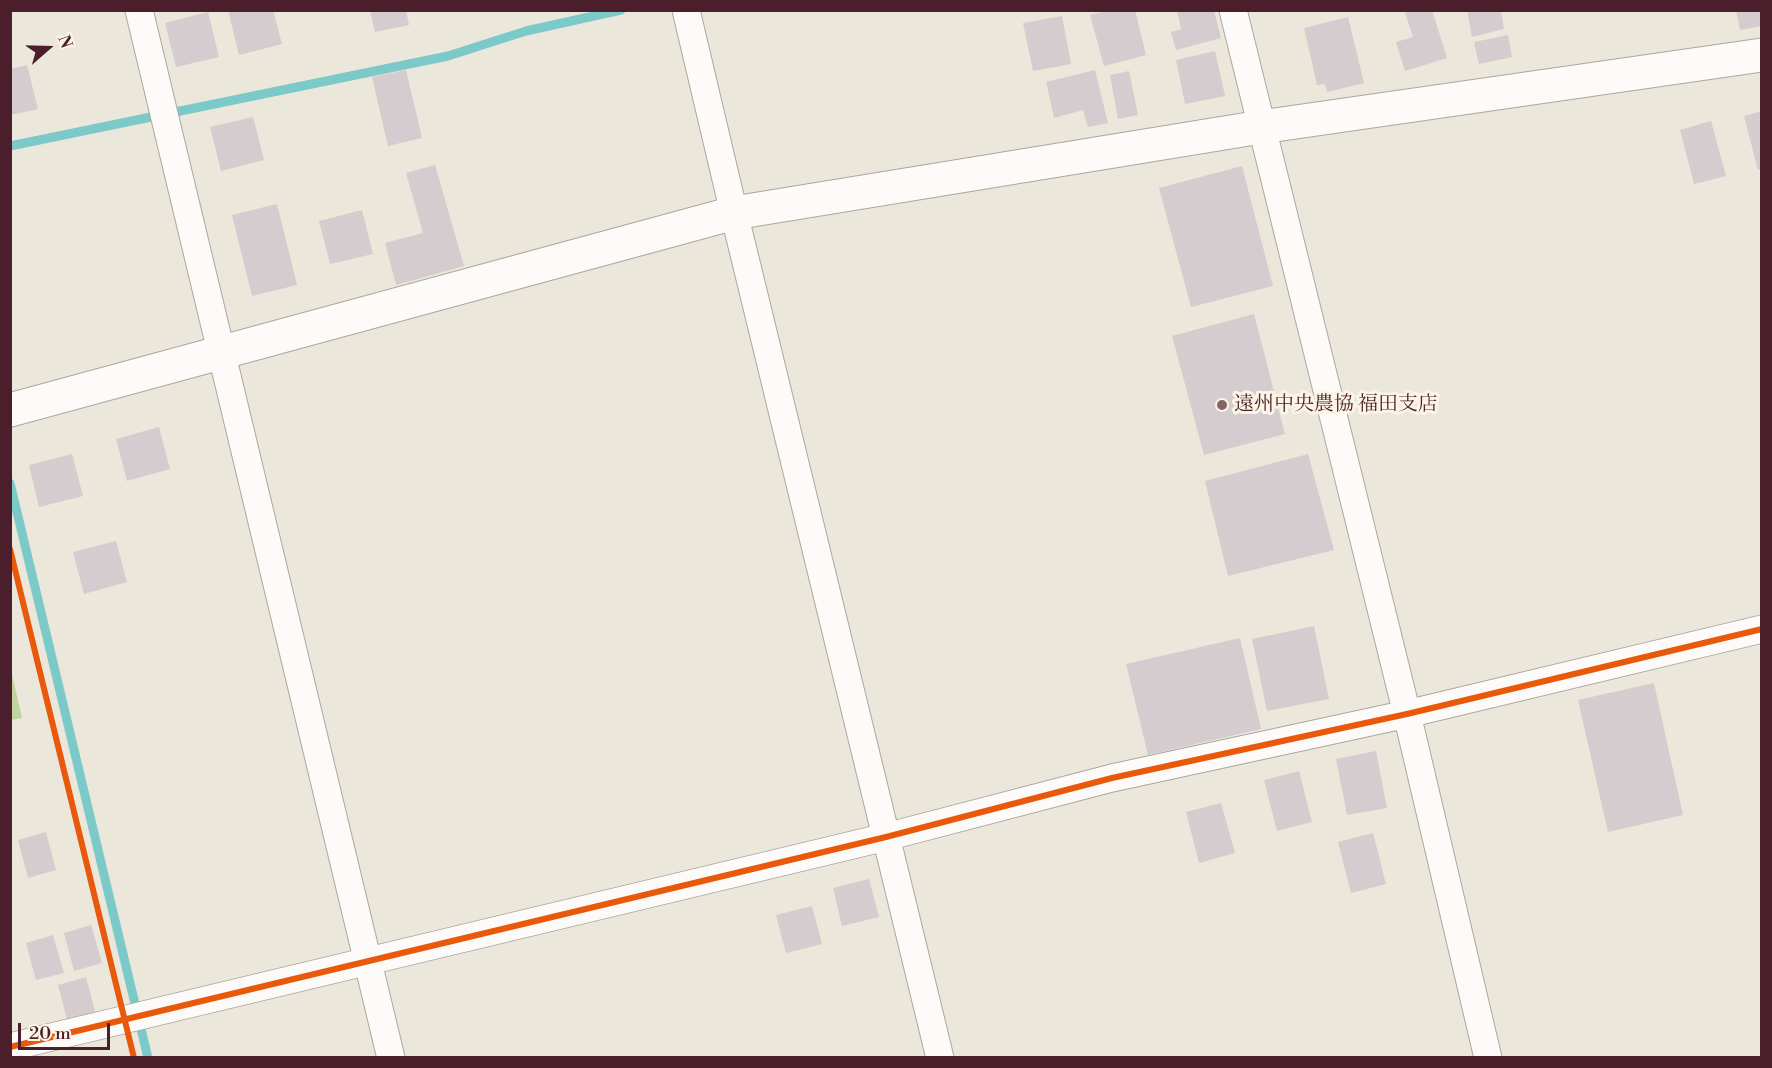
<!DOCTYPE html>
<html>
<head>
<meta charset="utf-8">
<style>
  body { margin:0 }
  #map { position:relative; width:1772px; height:1068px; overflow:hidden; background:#ebe7da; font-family:"Libre Bodoni",serif }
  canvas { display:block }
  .frame { position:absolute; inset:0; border:12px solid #4a1f2b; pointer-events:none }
  .north { position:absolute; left:18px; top:18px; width:60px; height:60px; -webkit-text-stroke:4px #fcf5e5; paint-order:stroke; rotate:70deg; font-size:16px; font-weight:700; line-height:24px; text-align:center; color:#4a1f2b }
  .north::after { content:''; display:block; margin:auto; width:21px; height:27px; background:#4a1f2b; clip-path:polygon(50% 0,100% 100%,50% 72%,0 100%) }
  .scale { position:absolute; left:18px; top:1023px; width:92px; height:27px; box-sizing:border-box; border:3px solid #4a1f2b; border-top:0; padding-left:8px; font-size:18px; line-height:21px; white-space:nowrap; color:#4a1f2b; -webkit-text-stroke:4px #fcf5e5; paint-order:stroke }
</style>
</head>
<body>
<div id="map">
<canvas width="1772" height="1068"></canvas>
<div class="frame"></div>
<div class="north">N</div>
<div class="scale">20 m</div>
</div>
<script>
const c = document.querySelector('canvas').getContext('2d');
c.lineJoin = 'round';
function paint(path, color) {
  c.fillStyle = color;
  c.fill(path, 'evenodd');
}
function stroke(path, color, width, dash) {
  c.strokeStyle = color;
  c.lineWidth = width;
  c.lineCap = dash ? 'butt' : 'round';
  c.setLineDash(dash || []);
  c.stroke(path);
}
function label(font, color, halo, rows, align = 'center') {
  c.font = font + ' "Libre Bodoni","Noto Serif JP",serif';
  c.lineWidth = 6;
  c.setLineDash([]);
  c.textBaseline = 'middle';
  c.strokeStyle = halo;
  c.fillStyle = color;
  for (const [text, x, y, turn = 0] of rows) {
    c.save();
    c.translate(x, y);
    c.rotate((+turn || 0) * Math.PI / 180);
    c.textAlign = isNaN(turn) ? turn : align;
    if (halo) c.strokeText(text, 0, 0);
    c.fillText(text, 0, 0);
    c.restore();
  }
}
paint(new Path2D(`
  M11 670 22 718 11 720H10Z`), '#c0d49f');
stroke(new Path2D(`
  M10 146 448 56 526 31 621 10
  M10 483 148 1058`), '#7cc9c9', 9);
paint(new Path2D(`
  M228 10H273L282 44 239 55Z
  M370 10H406L409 25 375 32Z
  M1109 10H1135L1146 55 1104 66 1090 15Z
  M1177 10H1214L1221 38 1176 50 1171 32 1181 29Z
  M1414 10H1432L1447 58 1405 71 1396 42 1413 37 1405 13Z
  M1467 10H1501L1504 29 1472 37Z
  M1736 10H1762V26L1740 30Z
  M208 12 219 57 176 67 165 23Z
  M1062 16 1071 64 1033 71 1023 23Z
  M1348 17 1364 83 1327 92 1325 84 1317 85 1304 28Z
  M1508 35 1512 57 1479 64 1474 42Z
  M1215 51 1225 96 1185 104 1176 60Z
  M27 65 38 109 10 115V69Z
  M406 70 422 138 388 146 372 77Z
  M1095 70 1108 123 1088 127 1083 110 1054 118 1046 82Z
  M1129 71 1138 115 1118 119 1110 75Z
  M1762 111V169L1758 170 1744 116Z
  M253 117 264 160 221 171 210 127Z
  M1711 121 1726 176 1694 184 1680 130Z
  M435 165 464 266 396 285 385 243 423 233 406 173Z
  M1242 166 1273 286 1191 307 1159 188Z
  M277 204 297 285 252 296 232 215Z
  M362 210 373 254 330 264 319 221Z
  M1254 314 1285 434 1204 455 1172 336Z
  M159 427 170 469 127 481 116 439Z
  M72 454 83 496 39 507 29 465Z
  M1308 454 1334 550 1228 576 1205 481Z
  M116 541 127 582 84 594 73 552Z
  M1314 626 1329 699 1267 711 1252 639Z
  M1240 638 1261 729 1148 755 1126 664Z
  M1654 683 1683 815 1608 832 1578 700Z
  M1376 751 1387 808 1347 815 1336 759Z
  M1299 771 1312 822 1277 831 1264 780Z
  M1221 803 1235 853 1199 863 1186 812Z
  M46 832 56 870 28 878 18 840Z
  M1373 833 1386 884 1351 893 1338 842Z
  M869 879 879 917 842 926 833 888Z
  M812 906 822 944 786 953 776 915Z
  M91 925 102 963 74 971 64 933Z
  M53 935 64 973 36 980 26 943Z
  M86 977 96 1015 68 1023 58 985Z`), '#d4ccce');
const minor = new Path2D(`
  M139 10 391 1058
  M686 10 734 213 940 1058
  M1233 10 1407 714 1488 1058
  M10 1047 886 837 1112 778 1407 714 1762 629`);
const tertiary = new Path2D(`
  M10 410 734 213 1261 127 1762 55`);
stroke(minor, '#ada69f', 29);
stroke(tertiary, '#ada69f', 35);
stroke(minor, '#fcfbf9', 27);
stroke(tertiary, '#fcfbf9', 33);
stroke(new Path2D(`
  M10 549 134 1058
  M10 1047 886 837 1112 778 1407 714 1762 629`), '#e8590c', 6);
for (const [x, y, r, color] of [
  [1222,405,6,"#826568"]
]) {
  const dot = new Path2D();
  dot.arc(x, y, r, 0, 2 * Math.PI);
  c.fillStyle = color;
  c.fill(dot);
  stroke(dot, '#fcf5e5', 2);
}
label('20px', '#4a1f2b', '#fcf5e5', [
  ["遠州中央農協 福田支店",1234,405]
], 'left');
</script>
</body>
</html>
